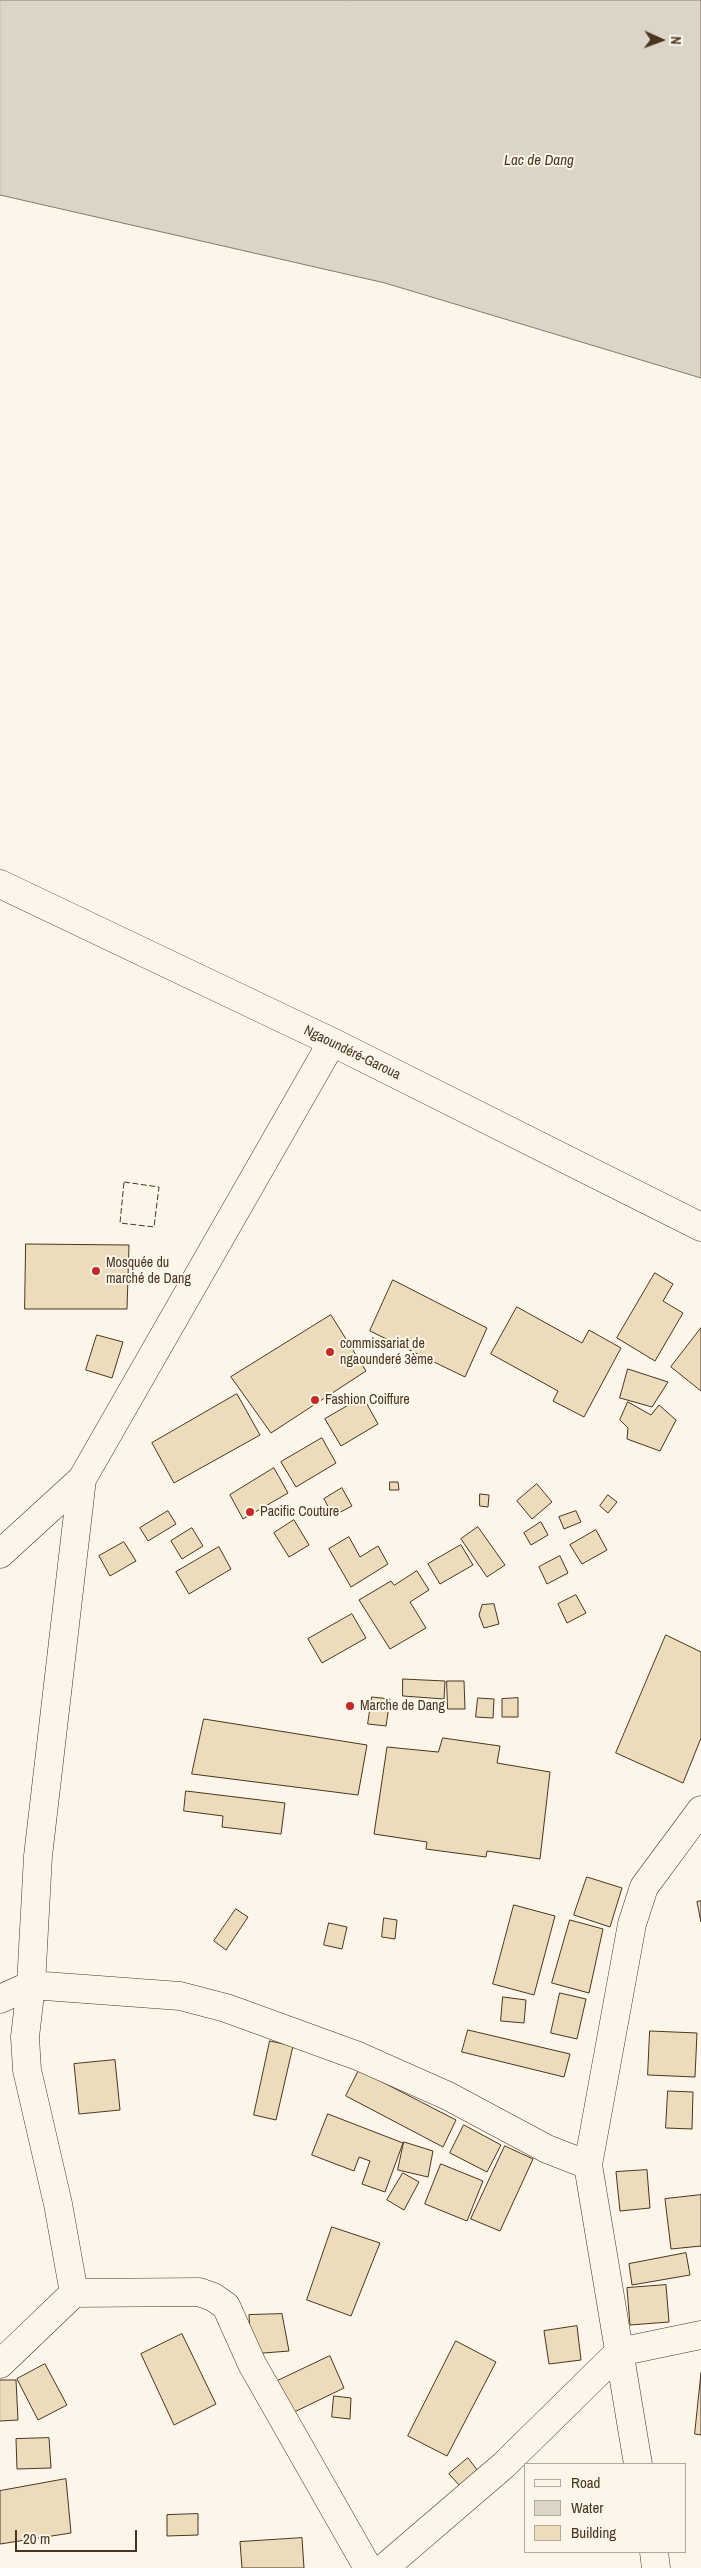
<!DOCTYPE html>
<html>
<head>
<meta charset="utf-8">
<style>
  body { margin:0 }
  #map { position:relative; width:701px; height:2568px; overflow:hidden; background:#fbf6e9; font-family:"Archivo Narrow",sans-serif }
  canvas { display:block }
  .legend { position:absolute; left:524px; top:2463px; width:162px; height:90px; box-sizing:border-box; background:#fbf6e9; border:1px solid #b4a999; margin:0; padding:6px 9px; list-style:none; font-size:15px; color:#4a3520 }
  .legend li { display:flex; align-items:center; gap:10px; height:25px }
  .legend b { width:25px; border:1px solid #b4a999 }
  .north { position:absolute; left:636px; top:15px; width:50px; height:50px; -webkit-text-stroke:4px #fbf6e9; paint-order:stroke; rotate:92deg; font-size:14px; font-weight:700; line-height:20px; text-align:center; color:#4a3520 }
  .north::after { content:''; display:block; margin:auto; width:18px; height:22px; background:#4a3520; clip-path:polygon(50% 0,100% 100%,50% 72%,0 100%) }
  .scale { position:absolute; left:15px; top:2530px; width:122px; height:22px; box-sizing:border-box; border:2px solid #4a3520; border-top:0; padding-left:6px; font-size:15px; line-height:18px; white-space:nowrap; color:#4a3520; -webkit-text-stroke:4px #fbf6e9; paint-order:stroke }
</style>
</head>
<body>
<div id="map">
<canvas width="701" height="2568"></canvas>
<ul class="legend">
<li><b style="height:6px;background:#fbf6e9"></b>Road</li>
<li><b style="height:14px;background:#dcd4c6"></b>Water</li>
<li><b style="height:14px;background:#ecdcbc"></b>Building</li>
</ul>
<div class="north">N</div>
<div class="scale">20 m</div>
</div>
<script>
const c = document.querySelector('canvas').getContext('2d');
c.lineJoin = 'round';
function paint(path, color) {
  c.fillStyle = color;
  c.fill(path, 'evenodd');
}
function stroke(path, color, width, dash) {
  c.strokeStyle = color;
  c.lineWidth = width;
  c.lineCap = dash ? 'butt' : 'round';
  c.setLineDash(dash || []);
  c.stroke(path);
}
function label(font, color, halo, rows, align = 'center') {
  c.font = font + ' "Archivo Narrow",sans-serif';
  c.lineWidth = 4;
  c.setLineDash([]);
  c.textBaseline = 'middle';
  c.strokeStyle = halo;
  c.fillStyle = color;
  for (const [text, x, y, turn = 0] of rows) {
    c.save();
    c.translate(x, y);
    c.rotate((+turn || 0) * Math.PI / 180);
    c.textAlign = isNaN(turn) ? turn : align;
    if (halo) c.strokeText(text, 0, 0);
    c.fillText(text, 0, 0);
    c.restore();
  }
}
const water = new Path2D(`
  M0 0H701V378L385 283 0 195Z`);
paint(water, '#dcd4c6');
stroke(water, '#887966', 1);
const building = new Path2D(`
  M26 1244 129 1245 127 1309H25Z
  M655 1273 673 1284 663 1301 683 1313 655 1361 617 1338Z
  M393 1280 487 1328 465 1377 370 1331Z
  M517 1307 582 1343 589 1330 621 1348 584 1417 553 1401 558 1391 491 1354Z
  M331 1315 366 1371 271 1433 231 1377Z
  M701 1328V1391L671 1367Z
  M97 1335 123 1342 112 1378 86 1370Z
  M628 1369 668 1382 652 1407 620 1398Z
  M237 1394 260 1435 174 1483 152 1443Z
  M363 1397 378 1424 341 1446 325 1419Z
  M628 1402 651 1415 659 1405 676 1420 660 1451 627 1439 628 1428 620 1420Z
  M322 1438 336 1463 296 1487 281 1462Z
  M274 1468 288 1493 243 1519 230 1495Z
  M390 1482H398L399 1490H390Z
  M537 1484 552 1502 532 1519 517 1501Z
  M342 1488 352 1506 333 1516 324 1499Z
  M480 1494 489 1495 488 1507 480 1506Z
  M608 1495 617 1502 608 1513 600 1506Z
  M168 1511 176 1524 148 1541 140 1528Z
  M576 1511 581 1522 564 1529 559 1517Z
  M294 1520 309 1545 289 1557 274 1533Z
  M541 1522 548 1535 531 1545 524 1533Z
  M478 1527 505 1565 487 1577 461 1539Z
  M192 1528 203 1546 182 1559 171 1541Z
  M596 1530 607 1550 582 1564 570 1545Z
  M349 1537 360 1557 378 1546 388 1564 351 1587 329 1549Z
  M124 1542 136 1561 110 1576 99 1556Z
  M461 1545 473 1565 440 1584 428 1564Z
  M219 1547 231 1569 189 1594 176 1572Z
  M560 1556 568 1573 547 1584 539 1567Z
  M417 1571 429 1590 410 1602 426 1628 390 1649 359 1600 391 1581 394 1585Z
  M576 1595 586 1613 567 1623 558 1604Z
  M494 1604 499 1624 484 1628 479 1615 482 1605Z
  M352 1614 366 1638 322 1663 308 1639Z
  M666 1635 701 1652V1738L683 1783 616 1753Z
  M403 1679 445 1681 444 1699 403 1696Z
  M447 1681H464L465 1709H448Z
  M372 1697 390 1699 386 1726 368 1724Z
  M478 1698 494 1699 493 1718 476 1717Z
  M518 1698V1717H502V1699Z
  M204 1719 367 1745 358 1795 192 1774Z
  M443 1738 500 1746 497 1763 550 1772 540 1859 487 1851 486 1857 426 1849 427 1842 374 1834 387 1747 438 1752Z
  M186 1791 285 1803 281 1834 222 1827 223 1816 184 1811Z
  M587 1877 622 1888 610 1927 574 1915Z
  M701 1901V1922L697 1902Z
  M514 1905 555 1916 534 1995 493 1984Z
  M236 1909 248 1917 226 1950 214 1941Z
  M384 1918 397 1920 395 1939 382 1937Z
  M570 1920 603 1929 589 1993 552 1983Z
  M329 1923 347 1927 342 1949 324 1945Z
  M560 1993 586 1999 577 2039 551 2033Z
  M503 1997 526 2000 524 2023 501 2021Z
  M468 2030 570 2054 564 2077 462 2052Z
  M650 2031 697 2033 695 2077 648 2075Z
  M270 2041 293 2046 276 2120 254 2115Z
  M115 2060 120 2110 79 2114 74 2064Z
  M359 2070 456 2120 443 2147 346 2096Z
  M668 2091 693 2092 692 2129 666 2128Z
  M328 2114 403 2143 385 2192 362 2184 370 2161 359 2157 354 2171 312 2155Z
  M464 2125 501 2145 487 2172 450 2153Z
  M404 2142 433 2151 428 2177 398 2170Z
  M505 2146 533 2159 500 2231 471 2219Z
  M441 2164 483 2181 467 2221 425 2204Z
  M647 2170 650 2208 620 2211 616 2172Z
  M403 2173 419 2182 404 2210 387 2200Z
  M701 2195V2246L671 2249 665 2199Z
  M332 2227 380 2243 351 2316 307 2300Z
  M686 2253 690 2275 632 2285 629 2264Z
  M666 2285 669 2322 630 2325 627 2288Z
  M282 2314 289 2351 251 2354 249 2315Z
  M577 2326 581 2360 549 2364 544 2331Z
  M182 2334 216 2404 174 2425 141 2354Z
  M456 2341 496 2362 447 2456 408 2436Z
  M330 2356 344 2388 286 2416 271 2384Z
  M45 2364 67 2405 38 2420 17 2379Z
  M701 2373V2435L695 2434Z
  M0 2380H16L18 2420 0 2421Z
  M334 2396 351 2398 350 2419 332 2417Z
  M49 2438 51 2468 17 2469 16 2439Z
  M468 2458 478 2471 460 2486 449 2474Z
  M66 2479 71 2533 0 2544V2491Z
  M198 2514V2535L167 2536V2515Z
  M302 2538 304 2568H242L240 2542Z`);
paint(building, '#ecdcbc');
stroke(building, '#4a3520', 1);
const street = new Path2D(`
  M0 1554 82 1479
  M0 1999 31 1985 180 1996 226 2008 358 2056 448 2096 547 2149 588 2165
  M74 2293 58 2204 27 2070 25 2037 31 1985 38 1856 82 1479 332 1042
  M0 2364 74 2293 199 2292 213 2297 226 2306 252 2364 368 2568
  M638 2464 588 2165 632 1924 644 1887 701 1810
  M654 2552 656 2568
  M384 2568 504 2465 619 2352 701 2335`);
const highway = new Path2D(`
  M0 884 332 1042 701 1227`);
stroke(street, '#4a3520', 29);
stroke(highway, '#4a3520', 29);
stroke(street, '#fbf6e9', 28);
stroke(highway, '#fbf6e9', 28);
stroke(new Path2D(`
  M124 1182 159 1187 154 1227 120 1223Z`), '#4a3520', 1, [6, 2.5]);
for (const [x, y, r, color] of [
  [96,1271,5,"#c62828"],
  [330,1352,5,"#c62828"],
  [315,1400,5,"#c62828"],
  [250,1512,5,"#c62828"],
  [350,1706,5,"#c62828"]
]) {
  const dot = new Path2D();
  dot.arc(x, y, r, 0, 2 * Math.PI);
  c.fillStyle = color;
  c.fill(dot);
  stroke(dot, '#fbf6e9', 2);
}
label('14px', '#4a3520', '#fbf6e9', [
  ["Ngaoundéré-Garoua",352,1053,26]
]);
label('14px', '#4a3520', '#fbf6e9', [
  ["Mosquée du",106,1263],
  ["marché de Dang",106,1279],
  ["commissariat de",340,1344],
  ["ngaounderé 3ème",340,1360],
  ["Fashion Coiffure",325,1400],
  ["Pacific Couture",260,1512],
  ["Marche de Dang",360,1706]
], 'left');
label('italic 15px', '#4a3520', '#fbf6e9', [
  ["Lac de Dang",539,161]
]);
</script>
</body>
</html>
